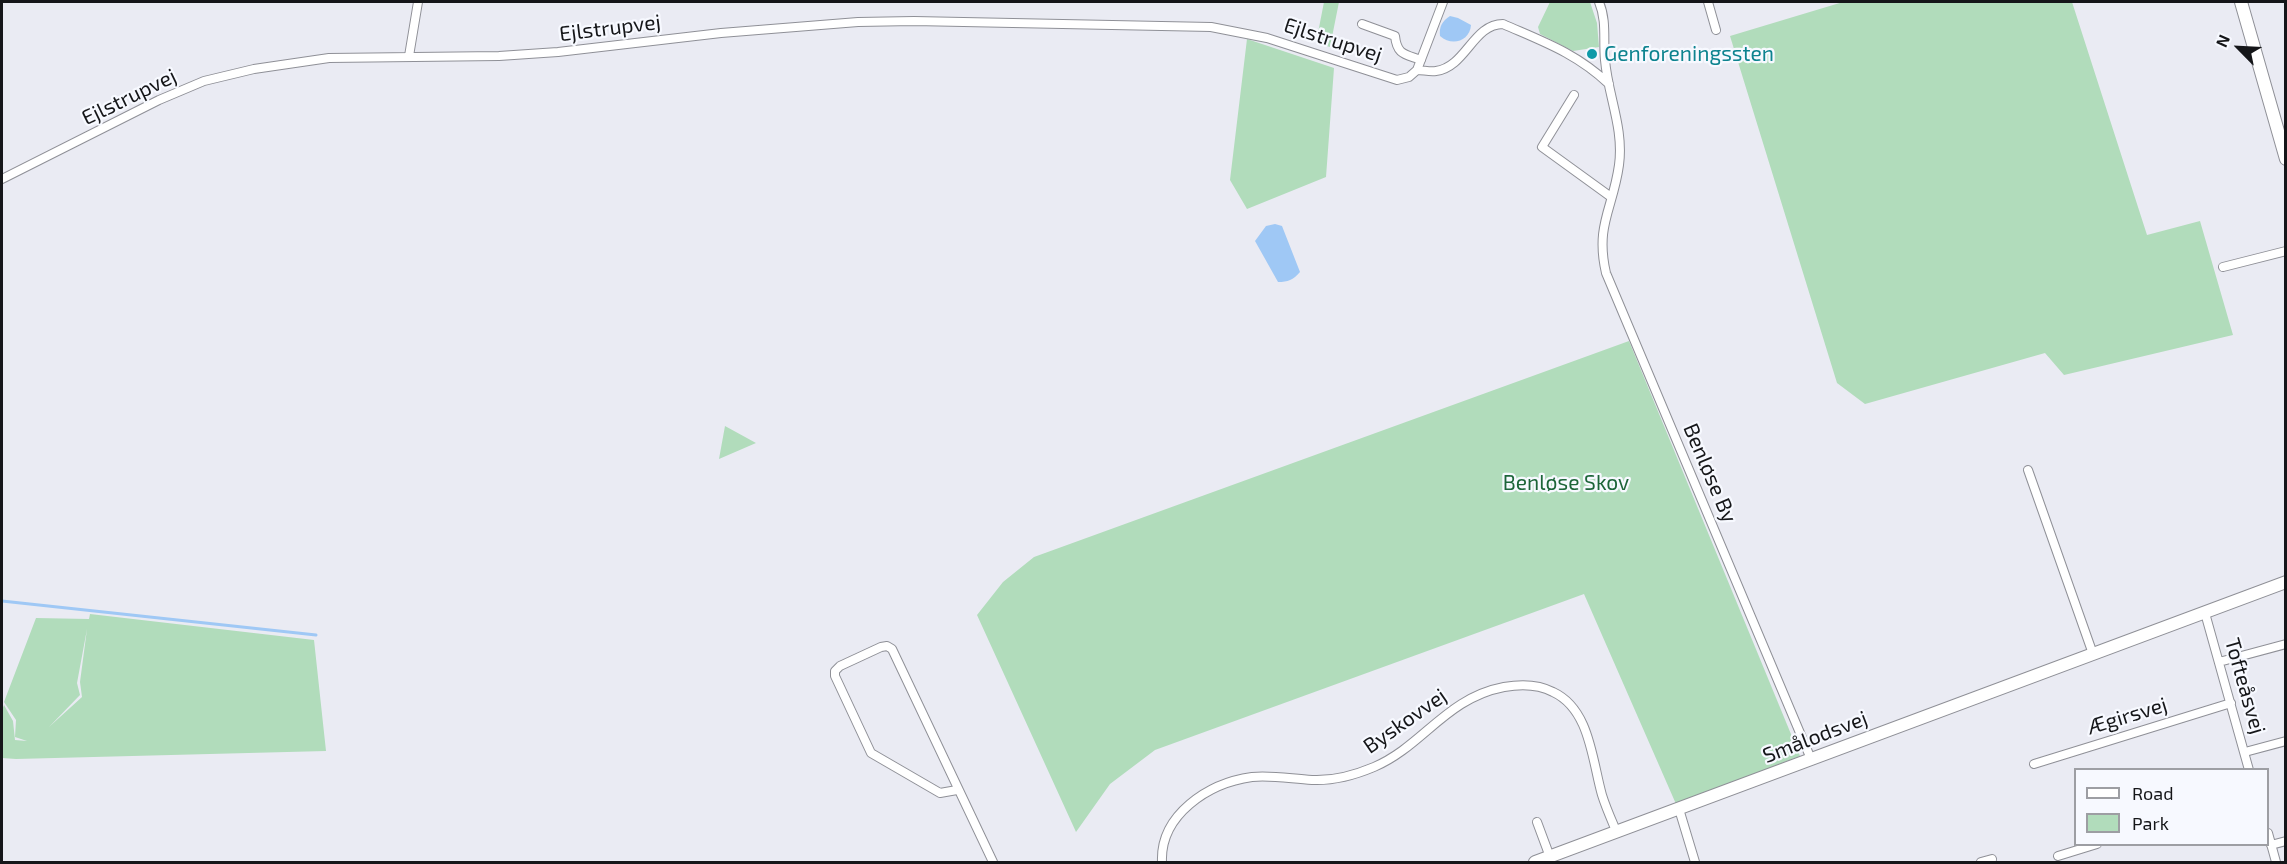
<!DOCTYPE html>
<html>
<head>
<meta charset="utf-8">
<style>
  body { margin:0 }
  #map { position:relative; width:2287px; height:864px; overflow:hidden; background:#eaebf3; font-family:"Exo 2",sans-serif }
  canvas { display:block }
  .frame { position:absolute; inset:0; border:3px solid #151619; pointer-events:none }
  .legend { position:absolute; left:2074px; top:768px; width:195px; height:78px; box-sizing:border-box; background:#f7f9ff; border:2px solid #9d9ea3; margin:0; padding:8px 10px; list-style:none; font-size:18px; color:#151619 }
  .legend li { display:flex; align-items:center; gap:12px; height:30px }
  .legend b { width:30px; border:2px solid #9d9ea3 }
  .north { position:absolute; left:2209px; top:18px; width:60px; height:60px; -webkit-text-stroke:4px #f7f9ff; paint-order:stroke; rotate:294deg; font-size:16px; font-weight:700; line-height:24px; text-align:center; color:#151619 }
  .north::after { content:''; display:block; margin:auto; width:21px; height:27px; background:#151619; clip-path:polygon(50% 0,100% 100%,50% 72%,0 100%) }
</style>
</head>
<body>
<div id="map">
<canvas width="2287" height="864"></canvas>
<div class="frame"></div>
<ul class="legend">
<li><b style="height:8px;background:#fff"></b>Road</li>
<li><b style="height:16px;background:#b1dcbb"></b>Park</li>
</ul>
<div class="north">N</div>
</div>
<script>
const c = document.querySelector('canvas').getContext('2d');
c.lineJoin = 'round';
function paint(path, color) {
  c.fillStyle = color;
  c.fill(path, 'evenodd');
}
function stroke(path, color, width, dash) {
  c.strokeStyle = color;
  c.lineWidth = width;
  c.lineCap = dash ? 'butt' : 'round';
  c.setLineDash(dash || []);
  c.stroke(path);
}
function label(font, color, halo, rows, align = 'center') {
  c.font = font + ' "Exo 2",sans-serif';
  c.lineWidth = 4.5;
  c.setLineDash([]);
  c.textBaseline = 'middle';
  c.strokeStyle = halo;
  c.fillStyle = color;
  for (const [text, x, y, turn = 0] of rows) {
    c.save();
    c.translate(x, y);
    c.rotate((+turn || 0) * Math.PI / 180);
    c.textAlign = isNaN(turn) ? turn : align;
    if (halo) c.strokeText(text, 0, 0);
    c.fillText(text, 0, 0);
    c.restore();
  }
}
paint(new Path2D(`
  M1324 2H1339L1330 47 1316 43Z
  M1550 2H1590L1597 23 1599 47 1573 51 1540 34 1538 27Z
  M1843 2H2072L2147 235 2200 221 2233 335 2064 375 2045 353 1865 404 1837 383 1730 36Z
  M1247 39 1334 68 1326 177 1247 209 1230 180Z
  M1629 341 1800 756 1676 804 1584 594 1155 750 1110 784 1076 832 977 615 1003 582 1034 557Z
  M725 426 756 443 719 459Z
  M90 614 314 640 326 751 16 759 2 758V710L4 705 13 721 15 740 27 741 15 737 16 720 4 702 36 618 89 619ZM87 629 80 682 82 697 49 727 80 695 77 683Z`), '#b1dcbb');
paint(new Path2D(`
  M1450 16 1458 18 1471 25C1470 41 1452 47 1440 36 1439 27 1442 21 1450 16Z
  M1275 224 1282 226 1300 272C1293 280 1288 282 1278 282L1255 241 1266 226Z`), '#9fc8f5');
stroke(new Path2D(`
  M2 601 316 635`), '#9fc8f5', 3);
const street = new Path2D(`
  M1443 2 1417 70C1423 70 1430 72 1436 71 1466 67 1473 24 1503 24 1544 42 1576 53 1609 84
  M1599 2C1607 21 1603 40 1605 60 1608 96 1624 128 1619 165 1613 209 1595 225 1606 273L1811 759
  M1708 2 1716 30
  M1362 24 1395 36C1397 55 1405 54 1421 60
  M409 56 418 2
  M1574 95 1542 147 1611 197
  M2 179 159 100 204 81 254 69 329 58 499 56 558 52 721 33 858 22 914 21 1211 27 1267 38 1397 80 1409 77 1417 70
  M2223 267 2286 251
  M2028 470 2093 654
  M2205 613 2249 770
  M2219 662 2286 644
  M2245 752 2286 741
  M2034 764 2231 703
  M957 790 940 793 871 753 835 676V671L840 666 881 647 887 646 892 649 993 862
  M1679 809 1695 862
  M1537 822 1550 857
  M2268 833 2276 862
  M2271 845 2286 841
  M2058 856 2097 844
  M1162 862C1160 815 1208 783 1252 777 1272 775 1292 779 1312 780 1332 781 1355 775 1374 767 1423 746 1446 698 1504 687 1521 684 1538 684 1553 692 1590 709 1592 760 1602 795 1606 808 1612 821 1617 833
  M1981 862 1992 859`);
const secondary = new Path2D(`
  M2241 2 2286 159
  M1535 862 2286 582`);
stroke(street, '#8f9097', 10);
stroke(secondary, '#8f9097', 14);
stroke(street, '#fff', 8);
stroke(secondary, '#fff', 12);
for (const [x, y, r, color] of [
  [1592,54,6,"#0f9aa8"]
]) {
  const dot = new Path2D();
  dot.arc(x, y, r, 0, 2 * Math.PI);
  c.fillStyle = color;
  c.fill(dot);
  stroke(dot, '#f7f9ff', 2);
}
label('21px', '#151619', '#f7f9ff', [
  ["Ejlstrupvej",610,28,-7],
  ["Ejlstrupvej",1333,40,18],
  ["Ejlstrupvej",129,97,-26],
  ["Benløse By",1710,473,67],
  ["Tofteåsvej",2245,686,74],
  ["Ægirsvej",2127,716,-17],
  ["Byskovvej",1405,721,-35],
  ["Smålodsvej",1815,737,-21]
]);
label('21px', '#0d838f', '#f7f9ff', [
  ["Genforeningssten",1604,54]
], 'left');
label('21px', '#1d6539', '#f7f9ff', [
  ["Benløse Skov",1566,483]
]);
</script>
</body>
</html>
